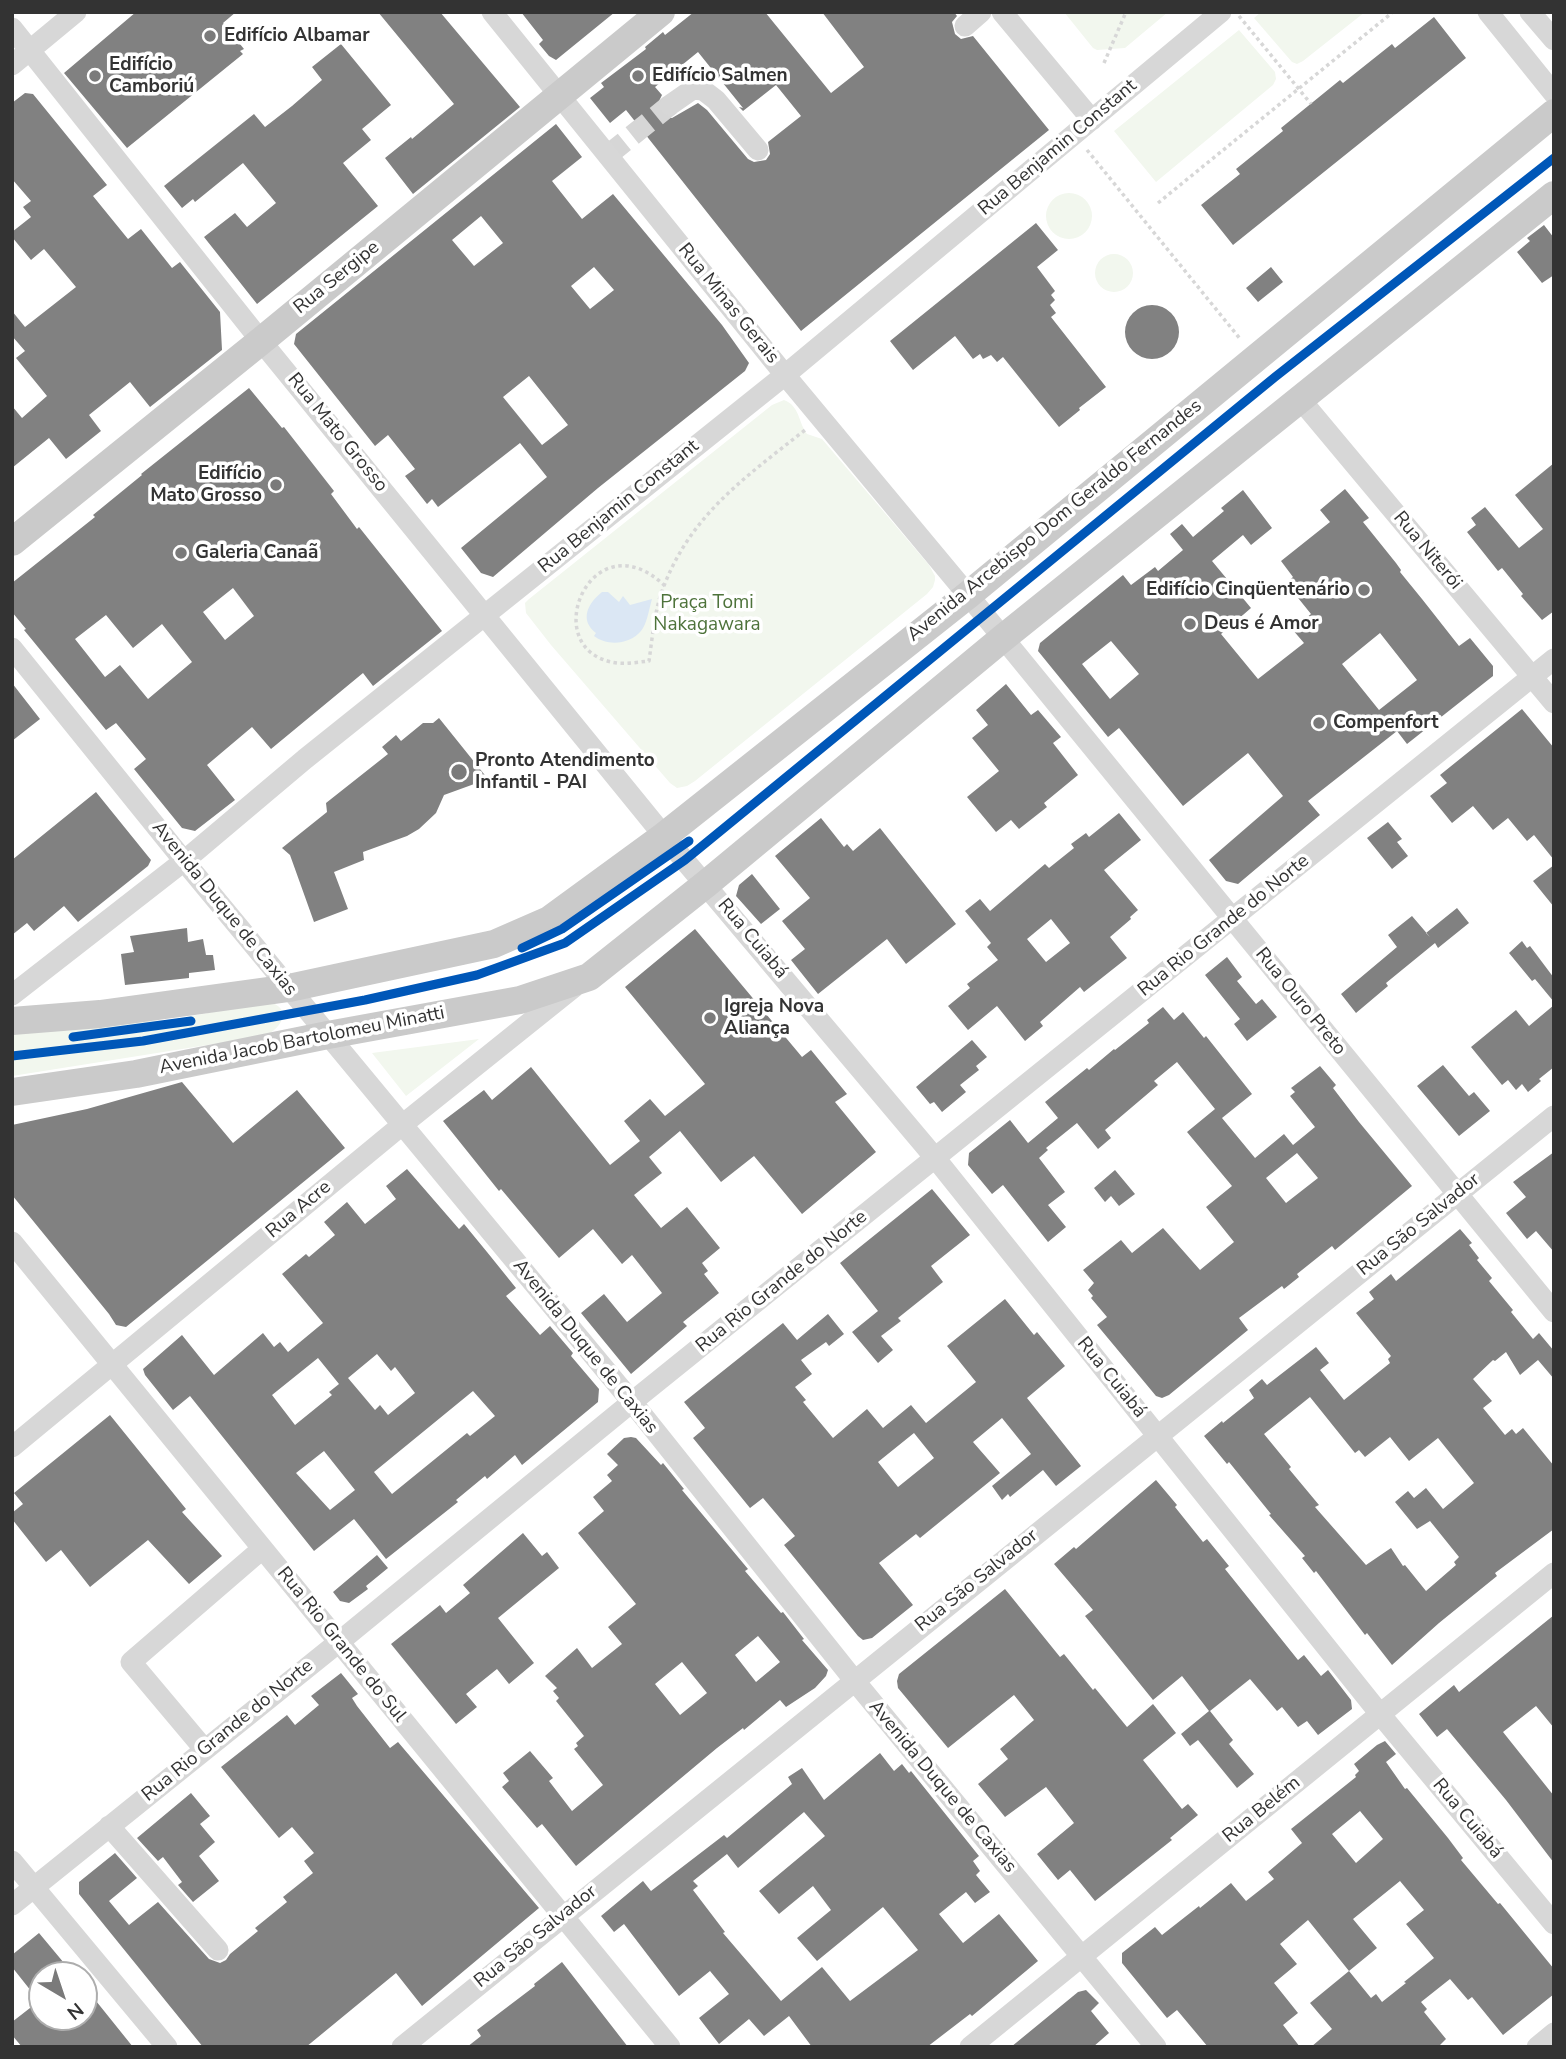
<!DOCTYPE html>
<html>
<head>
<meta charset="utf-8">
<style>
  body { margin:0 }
  #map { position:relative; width:1566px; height:2059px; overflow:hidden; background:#fff; font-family:"Nunito Sans",sans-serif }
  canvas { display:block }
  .frame { position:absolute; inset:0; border:14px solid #333; pointer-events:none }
  .north { position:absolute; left:28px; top:1961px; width:70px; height:70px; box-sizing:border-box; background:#fff; border:2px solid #adadad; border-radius:50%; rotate:141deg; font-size:19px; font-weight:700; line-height:28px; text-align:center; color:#333 }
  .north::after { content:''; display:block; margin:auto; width:24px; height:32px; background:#7a7a7a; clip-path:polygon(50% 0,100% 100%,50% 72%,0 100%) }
</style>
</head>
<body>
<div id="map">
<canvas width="1566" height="2059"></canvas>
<div class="frame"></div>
<div class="north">N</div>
</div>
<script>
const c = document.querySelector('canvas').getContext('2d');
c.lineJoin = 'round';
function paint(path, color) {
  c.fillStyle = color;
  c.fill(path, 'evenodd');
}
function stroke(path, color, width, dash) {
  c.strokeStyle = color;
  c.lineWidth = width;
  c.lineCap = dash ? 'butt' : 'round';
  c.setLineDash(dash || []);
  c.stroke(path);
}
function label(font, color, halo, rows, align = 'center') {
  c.font = font + ' "Nunito Sans",sans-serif';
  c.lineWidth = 7;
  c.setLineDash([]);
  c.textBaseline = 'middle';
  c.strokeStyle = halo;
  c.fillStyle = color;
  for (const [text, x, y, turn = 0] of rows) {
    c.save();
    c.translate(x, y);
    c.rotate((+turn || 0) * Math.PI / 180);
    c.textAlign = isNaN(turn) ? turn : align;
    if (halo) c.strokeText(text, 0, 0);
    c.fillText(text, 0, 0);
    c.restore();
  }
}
paint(new Path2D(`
  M1064 12H1168L1125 48 1097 50 1093 48Z
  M1261 12H1365L1303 61 1297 64 1292 62 1254 18Z
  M1239 30 1275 72 1276 79 1273 85 1156 182 1114 131Z
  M1046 216a23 23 0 1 1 46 0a23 23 0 1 1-46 0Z
  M1095 273a19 19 0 1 1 38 0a19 19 0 1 1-38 0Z
  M784 400C800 406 798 422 807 434L822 439 929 565 935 576V580L933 587 927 594 695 781 687 786 677 788 670 783 551 645 526 613 525 603 529 599 772 405Z
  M267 1002C293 1006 283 1029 264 1036L12 1076V1028L170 1020Z
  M479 1039 406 1096 372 1053Z`), '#f2f7ee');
paint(new Path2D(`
  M602 592H608L619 602 623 596 630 605 652 599C649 609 647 624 641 631 629 645 607 646 594 636L596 633C579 620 588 603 602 592Z`), '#dbe7f4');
paint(new Path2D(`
  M136 12H236L223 23 244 49 240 51 243 54 127 148 64 73Z
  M378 12H440L520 107 413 194 385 158 411 137 412 139 454 104Z
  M521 12H615L556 60 549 56 539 44 543 40Z
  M694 12H765L831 93 864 67 822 12H954L957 16 952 22 955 34 961 39 973 36 1049 130 801 331 626 110 610 123 590 98 604 87 601 83 646 49 645 47 663 32 665 35ZM698 52 743 108 739 107 743 111 776 85 801 116 768 142 770 154 766 160 754 162 748 159 707 110 698 103 672 118 665 117 659 112 657 105 662 95 655 87Z
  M1434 17 1466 58 1233 245 1201 205 1240 174 1236 169 1283 131 1281 128 1340 80 1343 83 1392 44 1395 48Z
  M341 44 391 105 362 129 371 140 343 163 378 206 257 304 204 237 235 213 247 227 276 203 243 163 195 202 193 199 182 208 164 186 254 114 265 127 292 106 322 80 312 67Z
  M25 93 33 94 107 185 93 196 128 239 141 229 172 268 180 262 220 312 222 350 150 407 130 382 89 415 101 431 66 459 49 438 12 468V406L22 418 47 396 16 358 25 351 12 336V311L25 327 76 287 44 249 31 260 12 237V232L31 217 23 207 31 201 12 179V103Z
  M556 124 582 157 552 181 582 219 613 194 722 325 749 363 745 371 598 488 493 577 481 573 461 548 547 477 520 443 438 507 432 499 427 504 405 476 415 469 388 435 375 446 294 344 296 334ZM481 216 503 243 474 266 452 240ZM594 267 614 290 590 309 571 286ZM529 376 568 425 542 445 503 397Z
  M1036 223 1058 250 1037 267 1055 291 1051 295 1055 300 1050 305 1056 313 1051 317 1106 387 1079 408 1080 410 1059 427 1003 357 997 362 991 355 983 359 980 354 973 359 955 336 913 370 890 341Z
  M1544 225 1554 238V275L1542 283 1517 252 1530 241 1527 238Z
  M1271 267 1283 282 1258 302 1246 288Z
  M1125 332a27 27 0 1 1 54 0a27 27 0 1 1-54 0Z
  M249 388 282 428 284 427 334 491 331 494 357 529 359 527 442 631 373 686 363 673 271 749 252 727 207 765 235 800 195 831 182 828 134 769 146 759 116 723 106 730 24 630 26 629 12 612V583L95 517 93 515 142 475 141 474ZM233 588 254 616 225 640 203 612ZM106 615 133 648 162 624 192 662 148 699 120 665 105 677 75 639Z
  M1554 463V611L1542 620 1521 596 1523 594 1502 568 1498 571 1467 532 1476 525 1471 518 1485 507 1519 548 1543 529 1515 495Z
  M1345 489 1369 518 1363 522 1396 563 1401 570 1400 572 1422 599 1459 646 1470 638 1493 666V676L1407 744 1397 731 1308 801 1320 815 1238 884 1226 881 1209 860 1283 796 1248 753 1183 806 1119 728 1108 737 1038 651 1040 643 1123 575 1131 585 1155 567 1158 571 1183 550 1170 534 1182 524 1193 537 1224 511 1221 508 1243 490 1272 528 1251 545 1243 535 1212 561 1251 608 1221 634 1258 679 1304 643 1292 629 1311 614 1286 583 1293 577 1281 561 1330 522 1320 510ZM1380 633 1417 680 1379 710 1342 664ZM1111 641 1139 674 1110 699 1082 664Z
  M12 683 40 719 12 741Z
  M1006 684 1031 715 1038 710 1061 737 1053 743 1078 775 1044 803 1047 807 1019 829 1011 820 996 832 967 797 999 771 972 738 988 725 976 710Z
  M1522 709 1554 748V860L1534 835 1527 841 1508 818 1493 830 1473 806 1452 823 1430 796 1447 783 1440 775Z
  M439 718 488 779 444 795 436 813 419 829 407 836 363 852 364 860 334 872 348 909 314 922 290 855 282 848 327 812 326 803 388 754 382 747 396 735 401 741 423 723H433Z
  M96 792 151 860 148 866 78 922 64 906 34 931 27 923 12 935V860Z
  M1119 813 1141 840 1104 870 1138 910 1130 917 1131 919 1110 937 1127 958 1084 992 1080 987 1040 1022 1043 1026 1025 1041 997 1006 968 1030 948 1006 970 988 967 984 998 960 987 947 991 943 965 911 980 899 990 911 1045 864 1049 868 1074 848 1071 844 1086 833 1089 837ZM1051 919 1070 943 1046 962 1027 939Z
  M821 818 844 847 847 844 853 851 880 828 956 924 906 964 887 939 818 994 791 960 805 949 782 921 810 898 775 856Z
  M1388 822 1402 839 1397 842 1408 856 1392 869 1367 838Z
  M1554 865V907L1533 881Z
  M752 874 780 909 761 924 736 896 739 885Z
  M1457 908 1469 923 1438 948 1435 943 1386 983 1388 986 1356 1013 1341 994 1397 947 1388 935 1412 916 1430 937 1426 933Z
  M187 928 188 942 203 939 206 955H213L215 970 189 973V978L125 985 121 954 134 952 130 936Z
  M695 929 802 1057 811 1050 847 1094 835 1102 876 1152 802 1214 754 1156 721 1182 680 1131 649 1157 662 1173 634 1195 661 1228 687 1207 720 1248 702 1263 708 1271 704 1274 719 1293 683 1322 687 1326 631 1374 581 1313 604 1294 627 1322 662 1293 632 1255 622 1264 593 1229 559 1258 501 1189 499 1191 443 1121 484 1090 492 1100 531 1067 610 1165 640 1141 624 1121 650 1099 665 1116 705 1084 625 987Z
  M1522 941 1527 948 1530 946 1554 978V1002L1535 979 1532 981 1509 953Z
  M1227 957 1242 977 1237 981 1256 1004 1262 999 1277 1017 1247 1041 1234 1024 1240 1019 1205 975Z
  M1554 1005V1067L1539 1079 1541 1081 1528 1092 1522 1084 1516 1090 1508 1080 1502 1085 1471 1047 1516 1010 1529 1026Z
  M1163 1007 1174 1020 1183 1012 1204 1038 1206 1036 1252 1094 1222 1118 1255 1158 1284 1134 1293 1145 1315 1127 1290 1096 1295 1092 1291 1088 1320 1066 1336 1085 1333 1088 1359 1122 1412 1186 1335 1250 1332 1246 1297 1274 1299 1277 1284 1289 1282 1286 1239 1318 1248 1330 1169 1395 1162 1398 1156 1396 1097 1325 1107 1317 1091 1298 1093 1296 1088 1290 1094 1283 1083 1270 1121 1240 1132 1253 1163 1228 1200 1270 1234 1242 1206 1207 1232 1186 1187 1132 1215 1109 1177 1062 1154 1081 1158 1085 1105 1130 1111 1138 1098 1149 1077 1123 1046 1148 1048 1150 1039 1158 1065 1192 1048 1205 1066 1227 1048 1242 1003 1185 992 1194 968 1165 969 1153 1010 1120 1028 1143 1058 1118 1045 1102 1087 1068 1089 1070 1114 1049 1115 1050 1149 1023 1147 1020ZM1297 1153 1318 1178 1286 1203 1266 1178Z
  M972 1040 987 1057 976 1066 979 1070 960 1085 966 1092 942 1112 934 1102 930 1104 916 1087Z
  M1443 1065 1469 1096 1474 1092 1490 1111 1459 1136 1417 1086Z
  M182 1082 233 1143 297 1090 345 1148 126 1327 116 1325 109 1314 12 1195V1125L87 1109Z
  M1554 1152V1252L1536 1231 1527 1239 1506 1213 1526 1197 1513 1182Z
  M407 1169 459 1229 464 1224 487 1252 516 1288 506 1296 540 1335 550 1326 573 1353 571 1356 599 1389 598 1402 522 1465 515 1455 487 1479 485 1476 456 1500 458 1502 386 1559 354 1519 314 1551 190 1396 173 1410 145 1375 143 1369 182 1335 214 1375 263 1333 274 1347 280 1342 288 1352 323 1323 282 1274 306 1254 309 1257 335 1235 324 1222 347 1202 365 1224 396 1199 386 1186ZM377 1354 391 1371 395 1367 415 1393 388 1415 380 1405 375 1410 348 1378ZM318 1358 339 1384 329 1392 332 1395 295 1425 272 1395ZM473 1391 495 1416 470 1436 467 1433 392 1494 374 1472ZM324 1451 355 1490 330 1510 296 1473Z
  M1115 1170 1135 1194 1119 1206 1111 1196 1105 1202 1094 1188Z
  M932 1189 970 1235 931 1266 943 1282 898 1318 901 1321 881 1336 893 1350 878 1363 852 1332 878 1311 840 1263Z
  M1460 1229 1472 1243 1469 1245 1479 1258 1477 1260 1492 1278 1489 1281 1513 1310 1511 1312 1533 1339 1539 1333 1554 1351V1379L1538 1360 1520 1375 1506 1352 1495 1361 1493 1360 1473 1379 1492 1401 1483 1408 1505 1435 1512 1429 1516 1434 1523 1428 1554 1466V1529L1495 1573 1497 1576 1439 1623 1392 1665 1367 1633 1365 1635 1316 1571 1314 1573 1302 1558 1305 1556 1269 1515 1271 1514 1229 1462 1227 1464 1204 1436 1222 1421 1223 1423 1254 1398 1249 1390 1262 1379 1267 1385 1316 1347 1329 1363 1320 1370 1344 1400 1390 1363 1388 1359 1391 1356 1356 1313 1374 1299 1369 1292 1391 1274 1396 1281ZM1310 1397 1355 1453 1359 1450 1365 1457 1390 1437 1409 1461 1438 1438 1474 1483 1443 1509 1426 1488 1414 1498 1408 1491 1395 1502 1417 1529 1430 1521 1459 1557 1454 1562 1456 1565 1426 1591 1405 1565 1403 1566 1391 1548 1366 1565 1315 1507 1319 1505 1289 1469 1291 1467 1264 1434Z
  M1005 1299 1034 1335 1037 1332 1065 1366 1027 1398 1081 1466 1056 1486 1043 1470 1010 1497 1008 1494 1002 1500 992 1486 1031 1454 1002 1418 973 1442 1000 1473 920 1538 916 1534 879 1563 913 1605 872 1638 863 1640 858 1636 784 1545 795 1536 763 1498 750 1508 693 1438 705 1428 684 1402 783 1323 797 1340 828 1314 844 1334 829 1346 826 1342 801 1360 812 1374 795 1387 806 1400 803 1402 833 1438 867 1409 883 1428 911 1405 926 1423 976 1382 947 1346ZM914 1433 934 1458 898 1487 878 1462Z
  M110 1415 186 1509 182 1512 222 1556 189 1584 148 1540 90 1587 61 1550 46 1562 12 1519V1513L23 1504 14 1493Z
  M631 1437 636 1438 661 1465 663 1463 684 1489 682 1490 748 1569 745 1571 781 1613 783 1612 804 1639 802 1640 828 1670 826 1676 815 1688 786 1707 780 1700 744 1730 743 1728 717 1748 576 1866 542 1824 537 1828 502 1787 509 1781 503 1773 530 1751 553 1778 549 1781 572 1811 603 1785 574 1749 578 1746 576 1743 584 1736 556 1701 559 1698 553 1691 557 1688 545 1676 577 1648 592 1668 622 1644 608 1627 636 1604 578 1533 604 1511 593 1497 612 1481 607 1475 618 1465 607 1454 624 1438ZM758 1636 780 1662 756 1682 735 1655ZM682 1662 707 1693 680 1715 655 1684Z
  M1156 1480 1177 1505 1175 1507 1203 1542 1207 1539 1229 1566 1225 1569 1298 1660 1304 1655 1321 1676 1328 1670 1351 1700 1352 1709 1318 1735 1307 1721 1298 1727 1282 1707 1277 1711 1250 1679 1210 1711 1233 1740 1229 1744 1254 1774 1237 1788 1198 1740 1190 1746 1181 1734 1209 1711 1182 1676 1153 1700 1085 1616 1093 1610 1054 1564 1074 1547 1076 1549Z
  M523 1533 542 1556 547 1552 559 1568 498 1618 534 1663 509 1684 497 1669 466 1694 477 1707 456 1724 391 1644 440 1605 446 1613 470 1593 463 1585Z
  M377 1555 388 1568 366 1586 368 1589 349 1603 340 1601 333 1592Z
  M1005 1589 1060 1657 1064 1654 1093 1690 1095 1688 1127 1727 1153 1704 1176 1733 1143 1760 1182 1809 1188 1804 1198 1815 1170 1838 1172 1840 1095 1901 1070 1870 1058 1880 1037 1854 1074 1823 1046 1787 1005 1817 978 1784 1008 1759 1000 1749 1034 1720 1014 1695 948 1748 898 1688 897 1681 899 1674Z
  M1554 1615V1728L1536 1706 1503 1732 1554 1796V1863L1506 1800 1447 1729 1437 1737 1419 1714 1454 1685 1459 1692Z
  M341 1673 358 1694 352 1698 357 1706 390 1748 398 1742 539 1908 422 2006 396 1973 306 2047H203L79 1894V1882L115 1853 137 1878 109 1901 129 1925 158 1902 209 1959 220 1963 226 1960 230 1954 258 1931 255 1928 287 1902 283 1897 313 1873 304 1861 314 1853 292 1827 279 1838 221 1767 287 1715 295 1725 319 1705 311 1696Z
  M1385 1741 1396 1754 1386 1762 1405 1789 1407 1788 1448 1838 1463 1858 1461 1860 1498 1904 1500 1903 1554 1969V1994L1503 2035 1472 1997 1468 2000 1450 1979 1421 2002 1427 2009 1424 2012 1446 2039 1438 2047H1311L1332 2029 1310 2003 1349 1971 1308 1920 1280 1944 1297 1964 1274 1983 1298 2013 1283 2025 1300 2047H1208L1177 2010 1167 2018 1122 1963V1953L1155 1927 1162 1935 1199 1906 1200 1908 1231 1883 1246 1901 1274 1879 1268 1872 1302 1843 1291 1829 1356 1777 1355 1775 1359 1771 1354 1764 1377 1745ZM1360 1811 1383 1839 1356 1863 1332 1834ZM1400 1881 1424 1910 1406 1924 1434 1958 1404 1982 1406 1983 1382 2002 1376 1994 1371 1998 1349 1971 1377 1948 1353 1919Z
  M880 1753 894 1771 902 1764 909 1773 911 1771 979 1856 973 1861 980 1871 976 1875 990 1892 975 1903 966 1892 939 1914 963 1943 999 1914 1038 1961 972 2016 970 2014 927 2047H812L789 2016 764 2036 749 2019 719 2044 699 2018 729 1994 710 1971 679 1996 624 1924 614 1932 601 1916 643 1881 651 1891 724 1835 727 1838 792 1784 788 1777 802 1768 824 1800ZM804 1812 825 1836 759 1891 779 1914 813 1886 831 1910 797 1938 817 1961 883 1907 918 1950 850 2001 822 1967 781 2001 723 1933 725 1932 693 1890 698 1886 693 1881 727 1854 738 1868Z
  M191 1793 210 1816 200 1824 215 1842 199 1856 219 1881 193 1902 178 1885 182 1882 163 1857 158 1861 137 1838Z
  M39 1933 74 1975H42V2017H84V1986L133 2047H22L12 2035V2022L39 2001 12 1967V1955Z
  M562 1962 628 2047H467L481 2036 477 2030 535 1986 534 1984Z
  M1086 1990 1099 2003 1091 2011 1109 2033 1093 2047H1011L1078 1992Z`), '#818181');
stroke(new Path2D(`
  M608 155 670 105`), '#d6d6d6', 21, [21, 10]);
stroke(new Path2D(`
  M1239 16 1311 104
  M1104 63 1126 12
  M1087 150 1241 340
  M1158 203 1393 12
  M665 586C591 515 534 652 617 663 628 664 639 662 649 661 652 640 654 617 660 597 686 518 743 479 805 430`), '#d7d7d7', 3.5, [3.5, 3.5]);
stroke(new Path2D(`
  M492 12 785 375 968 595 1554 1312
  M1002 12 1092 120
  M1488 12 1554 94
  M1530 12 1554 40
  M965 26 981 12
  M12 28 261 341 664 836 936 1159 1380 1714 1554 1924
  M12 65 76 12
  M670 105 693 89 703 90 716 100 758 150
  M1300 399 1554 703
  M12 648 184 861 632 1402 854 1680 1156 2047
  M12 995 184 861 305 759 785 375 1221 12
  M12 1242 670 2047
  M12 1447 402 1125 574 987
  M205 1750 131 1662 262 1549
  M109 1826 218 1950
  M12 1861 167 2047
  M12 1905 339 1642 632 1402 1554 659
  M402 2047 1554 1116
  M970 2047 1554 1573
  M1537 2047 1554 2033`), '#d7d7d7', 21);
stroke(new Path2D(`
  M12 542 261 341 661 12
  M12 1021 100 1014 289 988 494 944 549 920 664 836 968 595 1554 113
  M12 1092 136 1074 328 1035 520 1000 589 977 706 884 1003 638 1554 195`), '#cacaca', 28);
stroke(new Path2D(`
  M522 948 562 929 689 841
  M73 1037 191 1021
  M12 1056 143 1041 365 1000 477 975 565 943 685 860 1275 377 1554 158`), '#0057b8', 9);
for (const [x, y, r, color] of [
  [210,36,7,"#7a7a7a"],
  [95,76,7,"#7a7a7a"],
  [638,76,7,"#7a7a7a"],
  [276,485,7,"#7a7a7a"],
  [181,553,7,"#7a7a7a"],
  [1364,590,7,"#7a7a7a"],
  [1190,624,7,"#7a7a7a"],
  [1319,723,7,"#7a7a7a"],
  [459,772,9,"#7a7a7a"],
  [710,1018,7,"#7a7a7a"]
]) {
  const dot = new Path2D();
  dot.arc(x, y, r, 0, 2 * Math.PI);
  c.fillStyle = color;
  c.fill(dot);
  stroke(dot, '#fff', 2.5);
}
label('bold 19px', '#333', '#fff', [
  ["Edifício Albamar",224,36],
  ["Edifício",109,65],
  ["Camboriú",109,87],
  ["Edifício Salmen",652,76],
  ["Edifício",262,474,"right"],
  ["Mato Grosso",262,496,"right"],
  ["Galeria Canaã",195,553],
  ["Edifício Cinqüentenário",1350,590,"right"],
  ["Deus é Amor",1204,624],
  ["Compenfort",1333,723],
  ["Pronto Atendimento",475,761],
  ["Infantil - PAI",475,783],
  ["Igreja Nova",724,1007],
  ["Aliança",724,1029]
], 'left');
label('19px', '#333', '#fff', [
  ["Rua Benjamin Constant",1058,148,-40],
  ["Rua Sergipe",337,278,-39],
  ["Rua Minas Gerais",728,304,51],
  ["Rua Mato Grosso",337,433,51],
  ["Rua Benjamin Constant",619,507,-39],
  ["Avenida Arcebispo Dom Geraldo Fernandes",1055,521,-39],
  ["Rua Niterói",1427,551,50],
  ["Avenida Duque de Caxias",224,909,51],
  ["Rua Rio Grande do Norte",1224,926,-39],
  ["Rua Cuiabá",752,939,50],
  ["Rua Ouro Preto",1300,1002,51],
  ["Avenida Jacob Bartolomeu Minatti",302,1041,-11],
  ["Rua Acre",299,1210,-40],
  ["Rua São Salvador",1419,1225,-39],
  ["Rua Rio Grande do Norte",782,1282,-39],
  ["Avenida Duque de Caxias",585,1347,51],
  ["Rua Cuiabá",1111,1378,51],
  ["Rua São Salvador",977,1581,-39],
  ["Rua Rio Grande do Sul",341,1645,51],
  ["Rua Rio Grande do Norte",228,1731,-39],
  ["Avenida Duque de Caxias",942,1787,50],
  ["Rua Belém",1262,1810,-39],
  ["Rua Cuiabá",1467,1819,50],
  ["Rua São Salvador",536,1937,-39]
]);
label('19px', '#4e733b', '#fff', [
  ["Praça Tomi",707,603],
  ["Nakagawara",707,625]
]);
</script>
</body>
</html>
